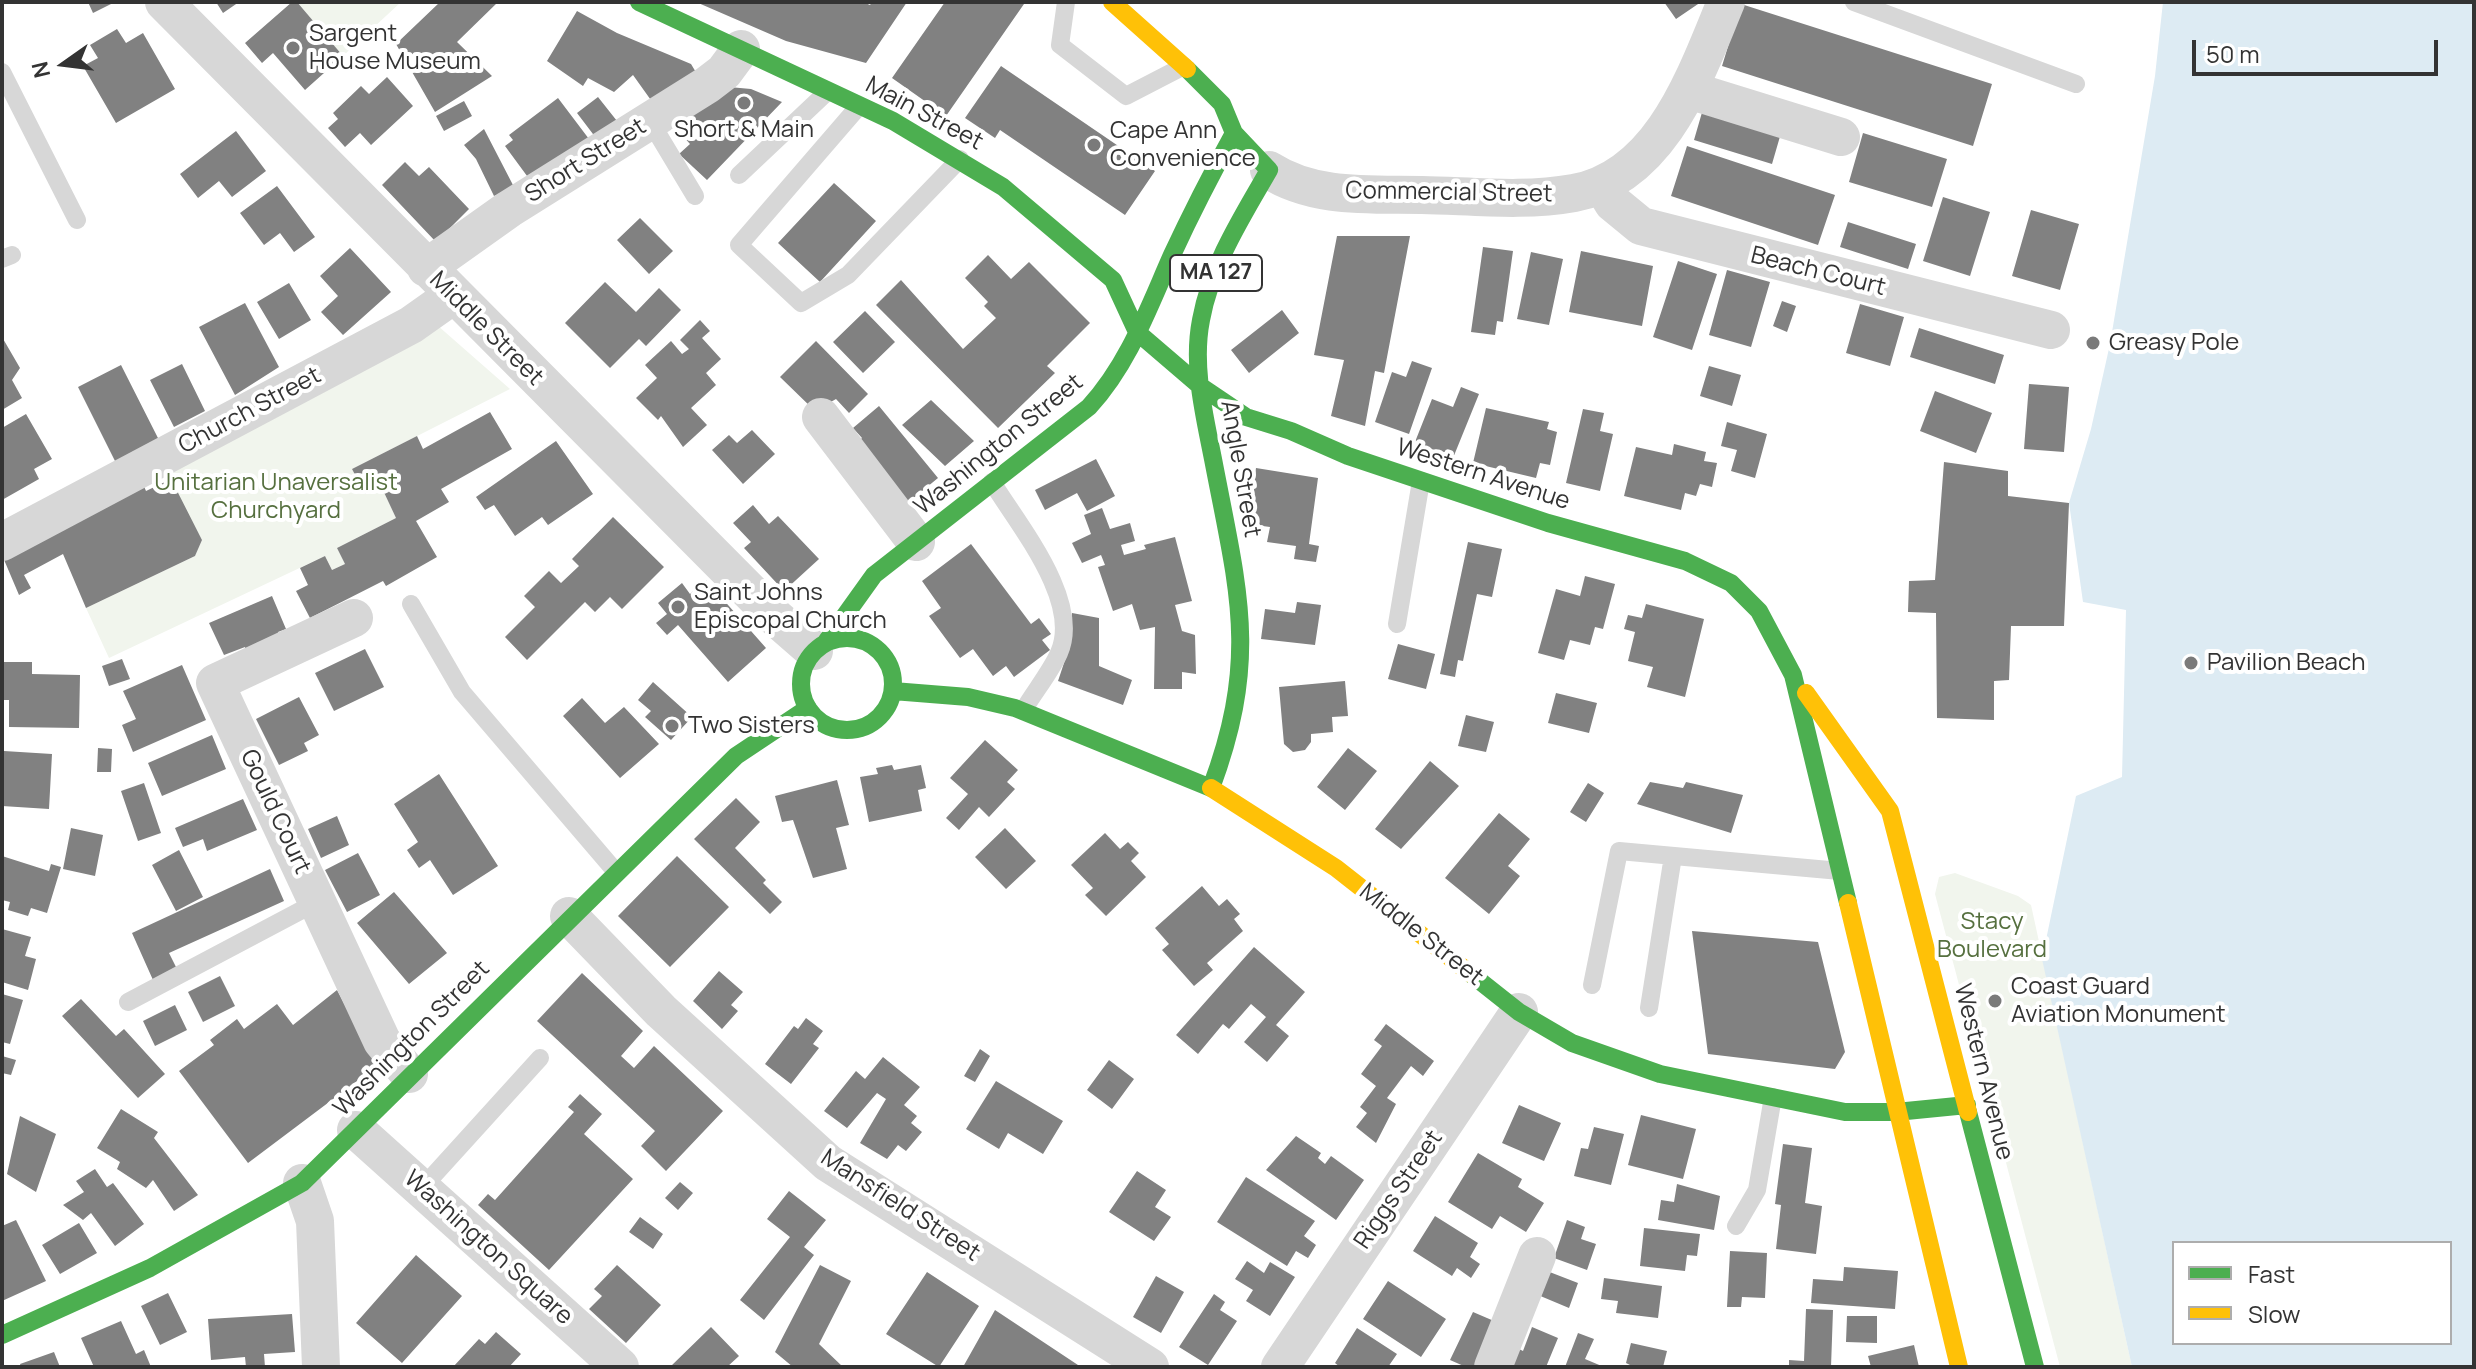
<!DOCTYPE html>
<html>
<head>
<meta charset="utf-8">
<style>
  body { margin:0 }
  #map { position:relative; width:2476px; height:1369px; overflow:hidden; background:#fff; font-family:Manrope,sans-serif }
  canvas { display:block }
  .frame { position:absolute; inset:0; border:4px solid #333; pointer-events:none }
  .legend { position:absolute; left:2172px; top:1241px; width:280px; height:104px; box-sizing:border-box; background:#fff; border:2px solid #adadad; margin:0; padding:10px 14px; list-style:none; font-size:24px; color:#333 }
  .legend li { display:flex; align-items:center; gap:16px; height:40px }
  .legend b { width:40px; border:2px solid #adadad }
  .north { position:absolute; left:24px; top:24px; width:80px; height:80px; -webkit-text-stroke:6px #fff; paint-order:stroke; rotate:256deg; font-size:22px; font-weight:700; line-height:32px; text-align:center; color:#333 }
  .north::after { content:''; display:block; margin:auto; width:28px; height:36px; background:#333; clip-path:polygon(50% 0,100% 100%,50% 72%,0 100%) }
  .scale { position:absolute; left:2192px; top:40px; width:246px; height:36px; box-sizing:border-box; border:4px solid #333; border-top:0; padding-left:10px; font-size:24px; line-height:28px; white-space:nowrap; color:#333; -webkit-text-stroke:6px #fff; paint-order:stroke }
</style>
</head>
<body>
<div id="map">
<canvas width="2476" height="1369"></canvas>
<div class="frame"></div>
<ul class="legend">
<li><b style="height:10px;background:#4caf50"></b>Fast</li>
<li><b style="height:10px;background:#ffc107"></b>Slow</li>
</ul>
<div class="north">N</div>
<div class="scale">50 m</div>
</div>
<script>
const c = document.querySelector('canvas').getContext('2d');
c.lineJoin = 'round';
function paint(path, color) {
  c.fillStyle = color;
  c.fill(path, 'evenodd');
}
function stroke(path, color, width, dash) {
  c.strokeStyle = color;
  c.lineWidth = width;
  c.lineCap = dash ? 'butt' : 'round';
  c.setLineDash(dash || []);
  c.stroke(path);
}
function label(font, color, halo, rows, align = 'center') {
  c.font = font + ' Manrope,sans-serif';
  c.lineWidth = 8;
  c.setLineDash([]);
  c.textBaseline = 'middle';
  c.strokeStyle = halo;
  c.fillStyle = color;
  for (const [text, x, y, turn = 0] of rows) {
    c.save();
    c.translate(x, y);
    c.rotate((+turn || 0) * Math.PI / 180);
    c.textAlign = isNaN(turn) ? turn : align;
    if (halo) c.strokeText(text, 0, 0);
    c.fillText(text, 0, 0);
    c.restore();
  }
}
paint(new Path2D(`
  M297 2H401L343 56Z
  M437 325 510 389 352 469 365 493 381 486 396 518 337 548 345 564 332 570 325 556 109 658 86 608 195 556 202 540 165 472Z
  M1955 873 2018 896 2031 905 2132 1367H2060L1935 894 1939 877Z`), '#f1f5ed');
paint(new Path2D(`
  M2163 2H2474V1367H2132L2042 959 2076 796 2122 777 2126 610 2083 602 2069 503 2091 429 2110 344 2155 76ZM2174 1243H2450V1343H2174Z`), '#ddebf3');
paint(new Path2D(`
  M88 2H115L93 13Z
  M216 2H239L223 13Z
  M292 2H297L343 56 305 90 273 53 262 63 245 43Z
  M440 2H498L457 42 492 76 435 112 396 44Z
  M696 2H863L870 5 872 2H907L866 63 786 41Z
  M945 2 1024 4 946 116 892 78Z
  M1664 2H1701L1676 19Z
  M1741 4 1992 84 1973 146 1722 66Z
  M577 11 617 33 691 64 697 74 653 103 633 75 614 92 588 78 583 86 547 61Z
  M117 29 126 43 143 33 175 89 116 123 83 66 98 58 90 45Z
  M1001 66 1155 171 1125 215 1000 130 995 138 965 118Z
  M387 77 413 106 371 145 360 133 345 147 328 128 338 119 333 113 361 86 369 94Z
  M729 87 751 89 782 102 707 180 679 154 690 144 669 120Z
  M598 97 617 121 596 138 577 113Z
  M558 98 589 139 530 180 505 146 513 140 509 135Z
  M464 101 472 116 444 131 436 116Z
  M1703 109 1781 133 1772 164 1694 140Z
  M484 129 514 187 494 196 476 159 464 145Z
  M236 131 266 171 232 197 219 181 198 198 180 174Z
  M1863 133 1947 159 1932 207 1849 182Z
  M1687 146 1835 195 1818 245 1671 196Z
  M405 162 419 176 429 167 469 209 436 242 382 185Z
  M834 183 876 221 820 282 778 243Z
  M277 186 315 237 294 252 280 233 264 245 240 213Z
  M1943 197 1990 212 1970 276 1923 261Z
  M2031 210 2079 224 2060 290 2012 276Z
  M640 218 673 251 649 274 617 240Z
  M1848 222 1916 244 1908 269 1840 247Z
  M1337 236H1410L1384 373 1375 371 1365 426 1331 416 1344 360 1314 355Z
  M1483 247 1513 251 1503 322 1497 321 1495 335 1471 332Z
  M350 248 391 292 343 335 321 312 338 296 320 276Z
  M1581 251 1653 266 1642 326 1569 312Z
  M1531 252 1563 259 1549 325 1517 319Z
  M988 255 1011 279 1029 262 1090 323 1047 366 1055 373 998 428 876 305 901 280 963 349 996 318 984 306 988 302 965 278Z
  M1678 261 1717 274 1692 350 1653 337Z
  M1727 270 1770 282 1751 347 1709 335Z
  M605 282 636 312 659 288 681 310 646 346 639 339 610 368 565 323Z
  M289 283 311 320 279 339 257 302Z
  M1782 301 1796 306 1787 332 1773 326Z
  M245 303 279 367 235 395 199 327Z
  M1860 304 1904 317 1890 366 1846 353Z
  M1282 310 1299 333 1249 373 1231 350Z
  M865 311 895 342 863 373 833 342Z
  M700 320 710 331 702 338 721 359 706 373 716 385 691 408 707 425 683 447 661 416 658 420 636 398 657 378 645 365 671 341 682 354 689 349 680 340Z
  M1919 328 2004 355 1995 384 1910 357Z
  M2 337 20 368 12 380 22 398 2 410Z
  M816 341 868 394 849 413 836 399 815 411 780 377Z
  M1412 361 1432 368 1409 434 1375 422 1392 372 1406 377Z
  M182 364 205 411 174 427 150 380Z
  M121 365 160 442 116 463 78 387Z
  M1709 366 1741 375 1732 406 1700 396Z
  M2029 384 2069 387 2064 452 2024 449Z
  M1461 387 1479 394 1453 458 1415 442 1432 399 1453 407Z
  M1935 391 1992 413 1976 453 1920 431Z
  M931 400 974 441 945 466 902 425Z
  M879 406 938 478 905 505 855 445 862 438 853 428Z
  M1486 408 1549 422 1547 429 1557 432 1550 465 1540 463 1536 478 1473 463Z
  M1583 409 1604 413 1600 431 1613 434 1600 491 1566 483Z
  M490 412 512 449 441 489 449 502 416 521 437 557 386 586 383 581 310 618 296 591 308 585 300 568 325 556 332 570 345 564 337 548 396 518 381 486 365 494 352 469 417 436 423 449Z
  M26 414 52 459 34 469 39 479 2 500V428Z
  M1727 422 1767 434 1755 478 1731 471 1737 450 1721 446Z
  M752 430 775 454 743 484 712 450 729 435 737 443Z
  M556 441 593 494 548 525 542 517 515 536 494 505 485 510 476 497Z
  M1674 444 1706 452 1704 461 1717 463 1712 487 1700 484 1696 496 1685 493 1681 510 1624 496 1636 447 1672 455Z
  M1096 459 1115 496 1087 511 1077 493 1045 510 1035 490Z
  M1944 462 2008 471V496L2069 503 2064 626H2011L2009 680 1994 681V720L1937 718 1936 613 1908 612 1909 581 1935 580Z
  M1256 468 1318 478 1309 544 1319 546 1316 562 1294 559 1296 546 1267 542 1270 527 1248 524Z
  M171 479 202 540 195 556 86 608 63 554 24 575 31 588 19 595 2 555 143 484 146 491Z
  M753 505 769 524 778 516 819 559 784 591 744 548 751 542 733 523Z
  M1102 508 1110 529 1130 523 1135 541 1121 545 1124 555 1146 549 1144 545 1175 537 1192 601 1175 605 1182 631 1195 635 1196 674 1182 672V689H1154L1155 627 1140 630 1132 604 1113 611 1098 567 1105 565 1101 555 1082 563 1072 543 1091 534 1084 515Z
  M613 517 664 567 622 609 610 597 595 612 585 602 527 660 505 637 535 607 524 596 549 571 561 583 579 566 572 559Z
  M1468 542 1502 549 1492 597 1477 594 1463 661 1458 660 1455 677 1440 674Z
  M971 544 1031 624 1039 618 1051 634 1042 640 1050 650 1014 677 1006 666 993 676 973 649 960 658 929 616 941 608 922 581Z
  M1585 576 1615 584 1603 629 1595 627 1590 645 1570 640 1564 660 1538 653 1556 589 1580 596Z
  M706 580 766 648 728 682 678 625 667 635 656 623 667 614 658 603 682 583 690 594Z
  M272 596 286 629 278 632 280 637 246 652 245 647 224 655 209 623Z
  M1297 602 1321 605 1315 645 1261 639 1265 609 1295 613Z
  M1646 604 1704 619 1685 697 1647 687 1653 667 1628 661 1635 632 1624 629 1628 615 1642 618Z
  M1072 613 1099 618V666L1132 680 1123 705 1058 681 1067 654Z
  M1398 644 1435 654 1426 689 1388 679Z
  M365 649 384 687 334 711 315 673Z
  M122 659 130 679 109 686 102 666Z
  M2 662H32V674L80 675 79 728 9 727V700H2Z
  M182 665 206 720 133 752 122 725 136 719 123 691Z
  M1345 681 1348 716 1332 717 1333 732 1311 734V742L1305 750 1293 752 1284 744 1279 687Z
  M653 682 692 717 671 740 645 717 651 711 638 700Z
  M1556 693 1597 703 1589 733 1548 723Z
  M299 697 319 735 304 743 308 751 279 765 256 719Z
  M582 698 605 723 624 707 659 744 620 778 563 716Z
  M1466 715 1494 722 1486 752 1458 746Z
  M212 735 226 769 162 796 148 763Z
  M985 740 1018 770 1007 782 1015 789 989 817 979 807 959 830 946 818 968 794 950 778Z
  M98 748 112 749 111 772H97Z
  M1348 748 1377 771 1345 810 1317 787Z
  M4 751 52 754 49 809 2 806Z
  M1430 761 1459 786 1401 849 1375 829Z
  M892 765 894 770 921 765 926 788 918 790 922 811 869 822 860 777 878 774 876 768Z
  M439 774 498 866 453 895 430 860 419 868 407 850 418 842 394 804Z
  M837 780 849 825 836 828 847 869 813 878 793 820 782 822 775 796Z
  M1650 782 1683 788 1686 782 1743 795 1731 833 1637 804Z
  M144 783 161 833 138 841 121 791Z
  M1588 783 1604 793 1586 822 1570 812Z
  M736 798 760 822 735 848 766 880 763 883 782 902 770 914 694 839Z
  M243 799 257 830 207 851 203 839 183 847 175 828Z
  M1499 813 1530 839 1508 866 1520 876 1489 914 1445 878Z
  M337 816 349 845 321 858 308 829Z
  M71 828 103 835 95 876 63 869Z
  M1005 828 1036 861 1006 889 975 857Z
  M1105 833 1120 849 1128 842 1139 853 1131 861 1146 877 1106 916 1085 895 1093 888 1071 865Z
  M179 850 203 897 176 911 152 865Z
  M358 853 380 895 347 912 325 870Z
  M2 856 49 871 51 864 61 867 47 913 31 908 28 916 8 910 10 902 2 900Z
  M677 856 729 907 670 967 618 916Z
  M270 869 284 901 169 953 177 969 153 980 132 933Z
  M1202 886 1219 906 1227 899 1240 914 1234 919 1243 931 1207 963 1213 970 1194 986 1162 950 1169 944 1155 928Z
  M394 892 447 953 409 984 357 923Z
  M2 929 31 937 25 956 36 959 28 990 2 982Z
  M1692 931 1818 942 1845 1052 1835 1069 1708 1054Z
  M1254 947 1305 992 1276 1025 1289 1036 1267 1062 1244 1042 1266 1017 1251 1004 1229 1029 1223 1024 1198 1054 1176 1035Z
  M719 971 743 992 731 1005 738 1011 722 1029 693 1001Z
  M582 973 643 1031 621 1056 634 1068 654 1046 723 1111 666 1171 641 1146 655 1131 537 1021Z
  M220 976 235 1006 203 1022 188 992Z
  M337 990 377 1066 248 1163 179 1071 214 1045 210 1040 237 1019 244 1029 277 1004 293 1025Z
  M2 994 23 1000 10 1044 2 1042Z
  M81 999 116 1036 124 1029 165 1074 138 1098 62 1016Z
  M175 1005 187 1030 155 1046 143 1021Z
  M806 1018 823 1031 813 1044 819 1048 791 1084 765 1064 794 1026 798 1029Z
  M1386 1024 1434 1061 1423 1076 1411 1066 1387 1098 1396 1104 1376 1143 1356 1127 1367 1113 1360 1107 1376 1086 1361 1074 1382 1046 1374 1040Z
  M980 1049 990 1056 975 1082 964 1076Z
  M2 1056 16 1060 11 1075 2 1073Z
  M883 1057 920 1087 904 1105 917 1116 911 1123 922 1132 906 1151 898 1145 887 1159 860 1143 886 1099 877 1093 847 1128 824 1111 856 1071 865 1079Z
  M1109 1060 1134 1079 1112 1109 1087 1090Z
  M996 1081 1063 1121 1043 1154 1008 1133 999 1149 966 1129Z
  M580 1094 602 1114 584 1134 633 1179 549 1270 478 1205 488 1194 495 1200 574 1112 568 1107Z
  M1519 1105 1561 1123 1544 1161 1502 1143Z
  M121 1109 158 1132 154 1138 198 1195 174 1211 153 1180 146 1188 117 1169 120 1162 97 1148Z
  M1641 1115 1696 1129 1683 1179 1628 1165Z
  M20 1116 56 1134 36 1192 7 1174Z
  M1594 1127 1624 1134 1611 1185 1574 1176 1581 1148 1588 1149Z
  M1296 1136 1321 1153 1318 1158 1325 1164 1331 1156 1364 1180 1336 1220 1266 1170Z
  M1783 1144 1812 1148 1805 1203 1822 1206 1816 1254 1776 1249 1781 1205 1775 1204Z
  M1478 1153 1522 1179 1518 1187 1544 1203 1526 1232 1500 1216 1492 1229 1448 1202Z
  M95 1169 107 1187 113 1183 144 1224 115 1246 91 1213 83 1220 63 1205 84 1192 76 1181Z
  M1137 1171 1166 1190 1155 1207 1171 1217 1154 1241 1109 1212Z
  M1246 1177 1315 1221 1304 1236 1316 1245 1308 1258 1296 1251 1287 1266 1217 1222Z
  M680 1182 693 1193 678 1210 665 1198Z
  M1677 1184 1720 1196 1714 1230 1658 1220 1661 1200 1674 1202Z
  M789 1191 826 1220 804 1247 814 1255 764 1320 740 1300 790 1237 767 1219Z
  M1435 1216 1478 1243 1470 1257 1480 1264 1471 1278 1457 1268 1452 1276 1413 1251Z
  M640 1217 663 1234 653 1249 629 1232Z
  M16 1220 46 1281 2 1301V1226Z
  M1567 1220 1585 1227 1581 1239 1596 1244 1587 1270 1554 1258Z
  M79 1223 97 1253 60 1274 42 1245Z
  M1644 1228 1700 1234 1697 1256 1687 1255 1685 1271 1640 1266Z
  M1730 1251 1767 1253 1765 1298 1742 1297 1741 1307H1727Z
  M416 1255 462 1296 402 1363 356 1323Z
  M1247 1261 1264 1273 1270 1262 1295 1277 1270 1316 1246 1301 1253 1290 1235 1279Z
  M617 1265 661 1305 626 1343 589 1309 602 1296 594 1289Z
  M820 1265 851 1281 819 1344 843 1367H793L775 1352Z
  M1844 1267 1898 1271 1895 1309 1811 1303 1813 1279 1843 1281Z
  M1547 1271 1578 1283 1569 1308 1538 1295Z
  M927 1272 979 1306 939 1367 886 1334Z
  M1156 1276 1184 1292 1161 1333 1133 1317Z
  M1604 1278 1662 1286 1658 1318 1616 1313 1618 1301 1601 1299Z
  M1388 1281 1446 1319 1421 1357 1363 1319Z
  M168 1293 187 1332 160 1345 141 1306Z
  M1214 1294 1225 1302 1220 1310 1237 1321 1208 1365 1179 1347Z
  M1806 1309 1833 1310 1831 1367H1789V1360L1804 1361Z
  M995 1310 1081 1367H963Z
  M1473 1312 1501 1324 1482 1367H1466L1450 1360Z
  M292 1314 295 1352 264 1354 265 1367H246L245 1357 211 1360 208 1319Z
  M1847 1316H1877V1343L1846 1342Z
  M121 1321 136 1354 144 1350 151 1367H94L81 1338Z
  M711 1327 739 1356 727 1367H670Z
  M1532 1327 1558 1338 1546 1367H1504L1513 1346 1523 1351Z
  M1357 1328 1397 1354 1388 1367H1340L1335 1363Z
  M496 1332 521 1354 509 1367H453L479 1339 485 1344Z
  M1578 1333 1594 1339 1585 1359 1604 1367H1565Z
  M1631 1343 1667 1351 1663 1367H1634L1626 1363Z
  M1914 1345 1919 1367H1871L1868 1356Z
  M54 1352 60 1367H21L20 1364Z`), '#818181');
stroke(new Path2D(`
  M1066 2 1060 45 1126 96 1184 66
  M1854 2 2076 84
  M2 72 77 220
  M859 106 739 245 801 303 848 275 960 159
  M650 121 695 196
  M739 175 827 92
  M2 259 12 255
  M992 482C1019 526 1082 601 1059 653 1050 673 1034 692 1023 711
  M411 604 462 692 616 872
  M1397 624 1421 481
  M1592 985 1619 851 1840 871
  M128 1002 317 902
  M1649 1008 1673 856
  M422 1188 540 1058
  M1736 1226 1757 1190 1773 1097`), '#d7d7d7', 18);
stroke(new Path2D(`
  M164 2 775 617 814 651
  M1689 90 1841 137
  M1269 170C1314 199 1370 194 1422 195 1472 196 1525 202 1574 193 1662 177 1696 74 1726 2
  M1602 185 1613 203 1641 226 2051 330
  M426 268 509 209 707 85 724 72 741 49
  M821 417 916 542
  M2 542 411 325 452 296
  M354 618 215 683 382 1041 409 1074
  M569 916 661 1011 828 1163 1150 1367
  M356 1130 620 1367
  M302 1183 315 1221 321 1367
  M1280 1367 1519 1012
  M1493 1367 1537 1256`), '#d7d7d7', 38);
stroke(new Path2D(`
  M639 2 893 121 1003 187 1113 280 1137 332 1200 386
  M1200 386 1246 417 1291 431 1348 456 1548 523 1685 561 1731 583 1759 611 1793 675 1848 903
  M801 684a46 46 0 1 1 92 0a46 46 0 1 1-92 0Z
  M826 642 874 575 1089 407C1129 363 1148 309 1172 255 1191 214 1212 173 1234 133
  M893 691 968 697 1015 708 1211 788C1260 657 1238 590 1213 459 1204 413 1192 366 1201 320 1211 265 1242 217 1269 170L1234 133 1222 104 1187 69
  M1471 974 1519 1012 1572 1043 1660 1074 1845 1112H1896L1967 1105
  M1968 1112 2035 1367
  M2 1335 150 1268 302 1183 736 756 808 708`), '#4caf50', 18);
stroke(new Path2D(`
  M1112 2 1187 69
  M1806 693 1890 811 1968 1112
  M1211 788 1336 868 1471 974
  M1848 903 1959 1367`), '#ffc107', 18);
for (const [x, y, r, color] of [
  [293,48,8,"#7a7a7a"],
  [744,103,8,"#7a7a7a"],
  [1094,145,8,"#7a7a7a"],
  [2093,343,8,"#7a7a7a"],
  [678,607,8,"#7a7a7a"],
  [2191,663,8,"#7a7a7a"],
  [672,726,8,"#7a7a7a"],
  [1995,1001,8,"#7a7a7a"]
]) {
  const dot = new Path2D();
  dot.arc(x, y, r, 0, 2 * Math.PI);
  c.fillStyle = color;
  c.fill(dot);
  stroke(dot, '#fff', 3);
}
for (const [x, y, w] of [
  [1216,273,92]
]) {
  const box = new Path2D();
  box.roundRect(x - w / 2, y - 18, w, 36, 6);
  c.fillStyle = '#fff';
  c.fill(box);
  stroke(box, '#333', 2);
}
label('bold 22px', '#333', null, [
  ["MA 127",1216,273]
]);
label('24px', '#333', '#fff', [
  ["Sargent",309,34],
  ["House Museum",309,62],
  ["Short & Main",744,130,"center"],
  ["Cape Ann",1110,131],
  ["Convenience",1110,159],
  ["Greasy Pole",2109,343],
  ["Saint Johns",694,593],
  ["Episcopal Church",694,621],
  ["Pavilion Beach",2207,663],
  ["Two Sisters",688,726],
  ["Coast Guard",2011,987],
  ["Aviation Monument",2011,1015]
], 'left');
label('24px', '#333', '#fff', [
  ["Main Street",924,114,28],
  ["Short Street",586,161,-32],
  ["Commercial Street",1449,193,1],
  ["Beach Court",1818,272,14],
  ["Middle Street",486,329,45],
  ["Church Street",250,411,-28],
  ["Washington Street",999,445,-39],
  ["Angle Street",1240,469,80],
  ["Western Avenue",1483,475,18],
  ["Gould Court",275,812,65],
  ["Middle Street",1421,935,38],
  ["Washington Street",412,1039,-45],
  ["Western Avenue",1983,1072,76],
  ["Riggs Street",1399,1190,-56],
  ["Mansfield Street",900,1206,33],
  ["Washington Square",488,1248,42]
]);
label('24px', '#56703f', '#fff', [
  ["Unitarian Unaversalist",276,483],
  ["Churchyard",276,511],
  ["Stacy",1992,922],
  ["Boulevard",1992,950]
]);
</script>
</body>
</html>
